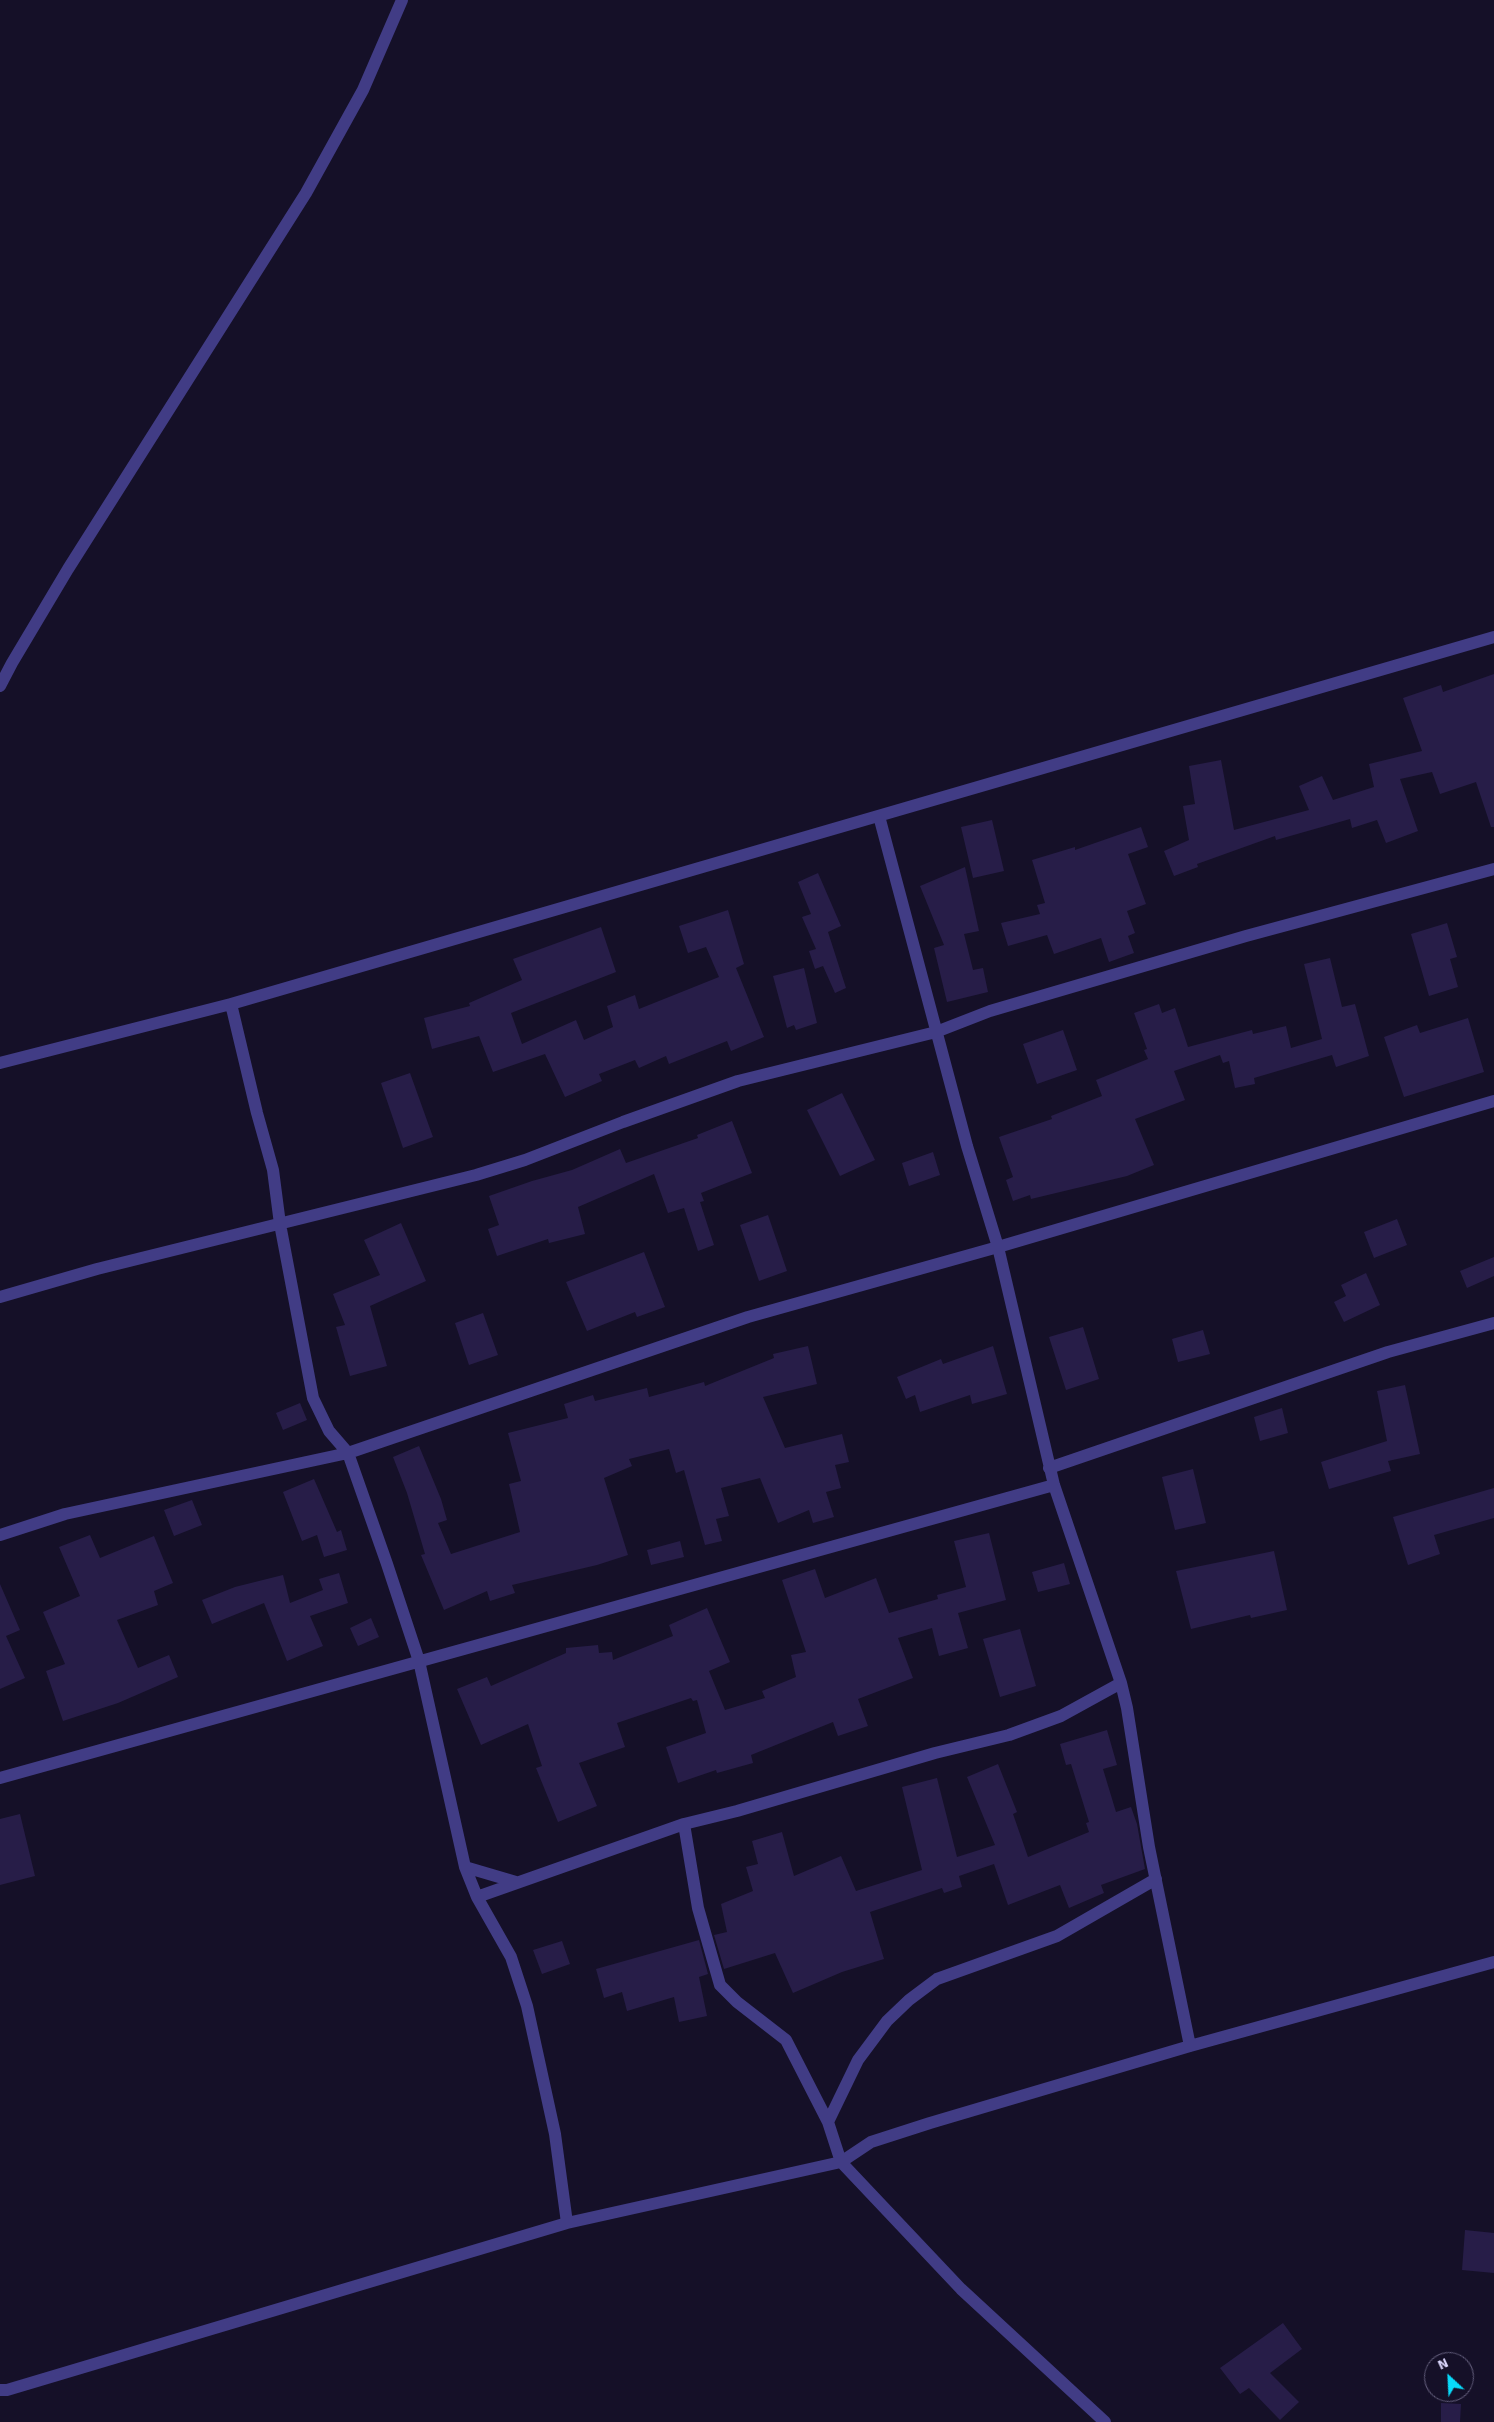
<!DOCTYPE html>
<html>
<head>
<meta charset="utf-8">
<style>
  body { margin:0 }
  #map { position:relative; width:1494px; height:2422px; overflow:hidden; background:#151028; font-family:Signika,sans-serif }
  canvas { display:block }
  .north { position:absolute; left:1424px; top:2352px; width:50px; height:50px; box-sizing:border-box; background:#151028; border:1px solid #65607e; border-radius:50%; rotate:335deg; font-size:14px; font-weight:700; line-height:20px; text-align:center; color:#ddd8fe }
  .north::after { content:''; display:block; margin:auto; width:18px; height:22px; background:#08dafa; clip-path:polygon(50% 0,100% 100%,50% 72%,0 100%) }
</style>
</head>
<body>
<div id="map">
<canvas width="1494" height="2422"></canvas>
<div class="north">N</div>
</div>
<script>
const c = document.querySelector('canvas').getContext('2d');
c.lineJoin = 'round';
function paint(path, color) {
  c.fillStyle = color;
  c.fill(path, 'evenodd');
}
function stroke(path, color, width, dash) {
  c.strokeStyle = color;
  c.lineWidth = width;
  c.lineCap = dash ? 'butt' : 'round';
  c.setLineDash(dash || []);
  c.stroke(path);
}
paint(new Path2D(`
  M1494 674V827H1491L1476 782 1440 794 1432 772 1400 779 1418 831 1386 843 1377 820 1352 828 1350 819 1276 840 1275 836 1197 864 1198 867 1174 876 1164 851 1189 840 1183 806 1195 804 1189 766 1221 760 1234 830 1309 810 1299 786 1322 776 1333 800 1374 787 1369 764 1422 751 1403 698 1441 685 1443 692Z
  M992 820 1004 871 973 878 961 827Z
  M1141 827 1148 847 1128 854 1146 904 1127 911 1135 933 1128 936 1134 953 1109 962 1101 938 1054 954 1047 935 1008 946 1001 923 1040 914 1037 905 1045 903 1032 860 1075 847V850Z
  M965 867 979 931 964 934 973 970 983 968 988 992 947 1002 934 948 944 945 920 886Z
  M818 873 841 926 828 932 846 988 835 993 823 966 815 969 809 951 816 949 802 917 811 914 798 882Z
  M728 910 744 964 736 968 764 1037 731 1051 727 1041 669 1064 666 1056 639 1068 635 1060 599 1074 602 1081 565 1097 545 1054 493 1072 479 1036 432 1049 424 1018 470 1006 469 1003 522 980 513 959 601 927 616 972 511 1013 522 1044 576 1020 584 1040 613 1027 607 1006 635 995 639 1009 719 977 706 947 688 953 679 926Z
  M1447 923 1457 957 1450 959 1458 987 1429 996 1411 934Z
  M1330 958 1342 1007 1355 1004 1369 1056 1336 1067 1332 1055 1254 1078 1255 1084 1235 1088 1229 1061 1223 1063 1220 1055 1174 1071 1185 1100 1135 1119 1154 1165 1127 1176 1031 1199 1030 1195 1013 1201 1006 1180 1013 1177 999 1137 1052 1119 1051 1116 1102 1096 1096 1080 1148 1059 1144 1050 1147 1049 1134 1013 1159 1004 1162 1013 1175 1008 1188 1047 1252 1030 1253 1034 1286 1026 1291 1048 1322 1039 1304 964Z
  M804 968 817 1023 796 1030 794 1025 787 1028 773 976Z
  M1468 1018 1484 1072 1404 1097 1384 1037 1417 1025 1420 1033Z
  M1063 1030 1077 1070 1037 1084 1023 1044Z
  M410 1073 433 1137 403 1148 381 1083Z
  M842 1093 875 1160 840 1176 807 1110Z
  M732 1121 752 1173 701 1193 704 1201 700 1202 714 1245 698 1251 684 1208 668 1213 654 1174 578 1207 585 1234 549 1243 548 1239 497 1256 488 1229 499 1225 489 1196 532 1181 572 1170 620 1149 626 1163 698 1138 697 1135Z
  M933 1152 940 1175 909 1186 902 1163Z
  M768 1215 787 1271 759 1281 740 1225Z
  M1397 1219 1407 1245 1374 1258 1364 1232Z
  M401 1223 426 1281 370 1306 387 1366 350 1376 336 1327 345 1325 333 1294 380 1275 364 1240Z
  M644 1252 665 1307 637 1317 635 1312 587 1331 566 1282Z
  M1494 1257V1276L1467 1288 1460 1271Z
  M1366 1273 1380 1305 1344 1322 1334 1302 1346 1296 1341 1285Z
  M483 1313 498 1355 469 1365 455 1323Z
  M1083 1327 1099 1379 1066 1390 1049 1337Z
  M1203 1330 1210 1354 1178 1362 1172 1339Z
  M808 1346 817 1384 763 1397 785 1448 842 1434 849 1462 835 1465 841 1488 826 1492 834 1517 813 1523 809 1510 778 1523 760 1478 721 1488 729 1516 716 1519 722 1541 705 1545 684 1470 676 1473 669 1449 629 1459 632 1466 604 1478 628 1555 597 1565 512 1585 515 1593 490 1601 487 1591 444 1610 421 1555 425 1554 407 1493 393 1457 419 1446 441 1499 447 1520 438 1523 451 1554 520 1532 509 1484 521 1481 508 1433 568 1418 564 1404 593 1395 595 1401 647 1388 649 1397 704 1382 705 1386 774 1358 773 1354Z
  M993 1346 1007 1394 972 1404 970 1395 920 1412 915 1395 906 1399 897 1377 941 1359 943 1364Z
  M1405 1385 1420 1454 1388 1461 1391 1471 1329 1489 1321 1462 1387 1441 1377 1391Z
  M300 1403 307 1420 283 1430 276 1413Z
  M1282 1408 1288 1433 1260 1441 1254 1417Z
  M1193 1469 1206 1523 1175 1530 1162 1477Z
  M314 1479 337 1532 341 1530 347 1550 324 1557 317 1535 302 1541 283 1492Z
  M1494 1488V1518L1434 1535 1440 1554 1408 1565 1393 1517Z
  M192 1500 202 1525 174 1536 164 1510Z
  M989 1533 1006 1600 958 1613 968 1648 939 1656 932 1628 898 1638 913 1678 858 1699 868 1726 838 1736 833 1722 751 1755 753 1763 717 1773 716 1770 678 1783 666 1747 706 1733 697 1700 693 1701 691 1698 617 1723 625 1747 579 1763 597 1806 558 1822 536 1768 542 1766 528 1724 481 1745 457 1689 487 1677 491 1686 566 1653V1648L598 1645 599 1653 612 1652 613 1660 673 1636 669 1625 707 1608 730 1662 709 1671 725 1710 765 1698 762 1691 796 1677 791 1655 806 1652 782 1580 815 1569 825 1598 876 1578 889 1613 938 1599 937 1595 966 1587 954 1541Z
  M90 1535 100 1558 154 1536 173 1583 154 1591 158 1605 117 1620 138 1668 169 1655 178 1677 118 1703 63 1721 46 1671 65 1664 43 1612 80 1596 59 1547Z
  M680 1541 684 1557 651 1565 647 1550Z
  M1274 1551 1287 1610 1251 1618 1250 1615 1191 1629 1176 1571Z
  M1064 1563 1070 1584 1038 1592 1032 1572Z
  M339 1573 348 1603 310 1616 323 1646 287 1661 264 1603 212 1624 202 1600 235 1587 283 1575 290 1603 323 1590 319 1579Z
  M0 1584 20 1630 6 1636 25 1678 0 1689Z
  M371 1618 379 1637 358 1646 350 1628Z
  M1020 1629 1036 1686 1000 1697 983 1639Z
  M1107 1730 1117 1765 1103 1769 1116 1812 1131 1807 1137 1824 1145 1869 1101 1885 1104 1893 1069 1908 1060 1885 1008 1905 994 1864 959 1876 962 1887 944 1893 942 1888 870 1912 884 1959 842 1972 793 1993 775 1953 724 1969 714 1935 727 1932 721 1904 753 1891 746 1867 758 1864 752 1841 782 1832 794 1876 841 1856 856 1891 922 1870 902 1787 937 1778 957 1857 995 1845 967 1777 998 1764 1017 1812 1013 1814 1028 1857 1089 1832 1086 1823 1089 1822 1071 1764 1066 1765 1060 1744Z
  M20 1814 35 1876 0 1885V1819Z
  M699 1940 708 1974 699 1977 707 2016 679 2022 674 1997 627 2011 622 1992 604 1998 596 1969Z
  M562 1941 570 1964 542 1974 533 1950Z
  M1465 2230 1494 2233V2273L1462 2270Z
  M1283 2323 1302 2349 1270 2373 1299 2402 1280 2420 1249 2388 1240 2394 1220 2368Z
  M1441 2403 1461 2404 1460 2422H1441Z`), '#271d48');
stroke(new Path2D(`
  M0 686 12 663 68 569 306 193 363 90 402 0
  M231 1004 1494 637
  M0 1063 231 1004 257 1113 273 1170 280 1224 313 1398 329 1431 348 1453 387 1564 419 1661 465 1867 477 1897 511 1957 527 2006 555 2134 567 2223
  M0 1297 97 1269 476 1175 525 1160 623 1122 738 1081 936 1032 990 1011 1246 936 1494 869
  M1049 1468 1388 1352 1494 1323
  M0 1535 65 1514 348 1453 748 1317 998 1247 967 1146 879 816
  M1121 1683 1054 1485 998 1247 1494 1101
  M0 1778 1054 1485
  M684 1824 698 1908 720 1985 737 2002 786 2040 828 2122 841 2162 961 2289 1105 2422
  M465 1867 516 1882
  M477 1897 684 1824 737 1811 935 1753 1009 1735 1061 1716 1121 1683 1127 1708 1149 1847 1190 2046
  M828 2122 858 2060 887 2021 909 2000 937 1979 1057 1936 1156 1879
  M0 2390H7L567 2223 841 2162 871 2142 930 2123 1190 2046 1494 1962`), '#413c85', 12);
</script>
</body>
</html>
